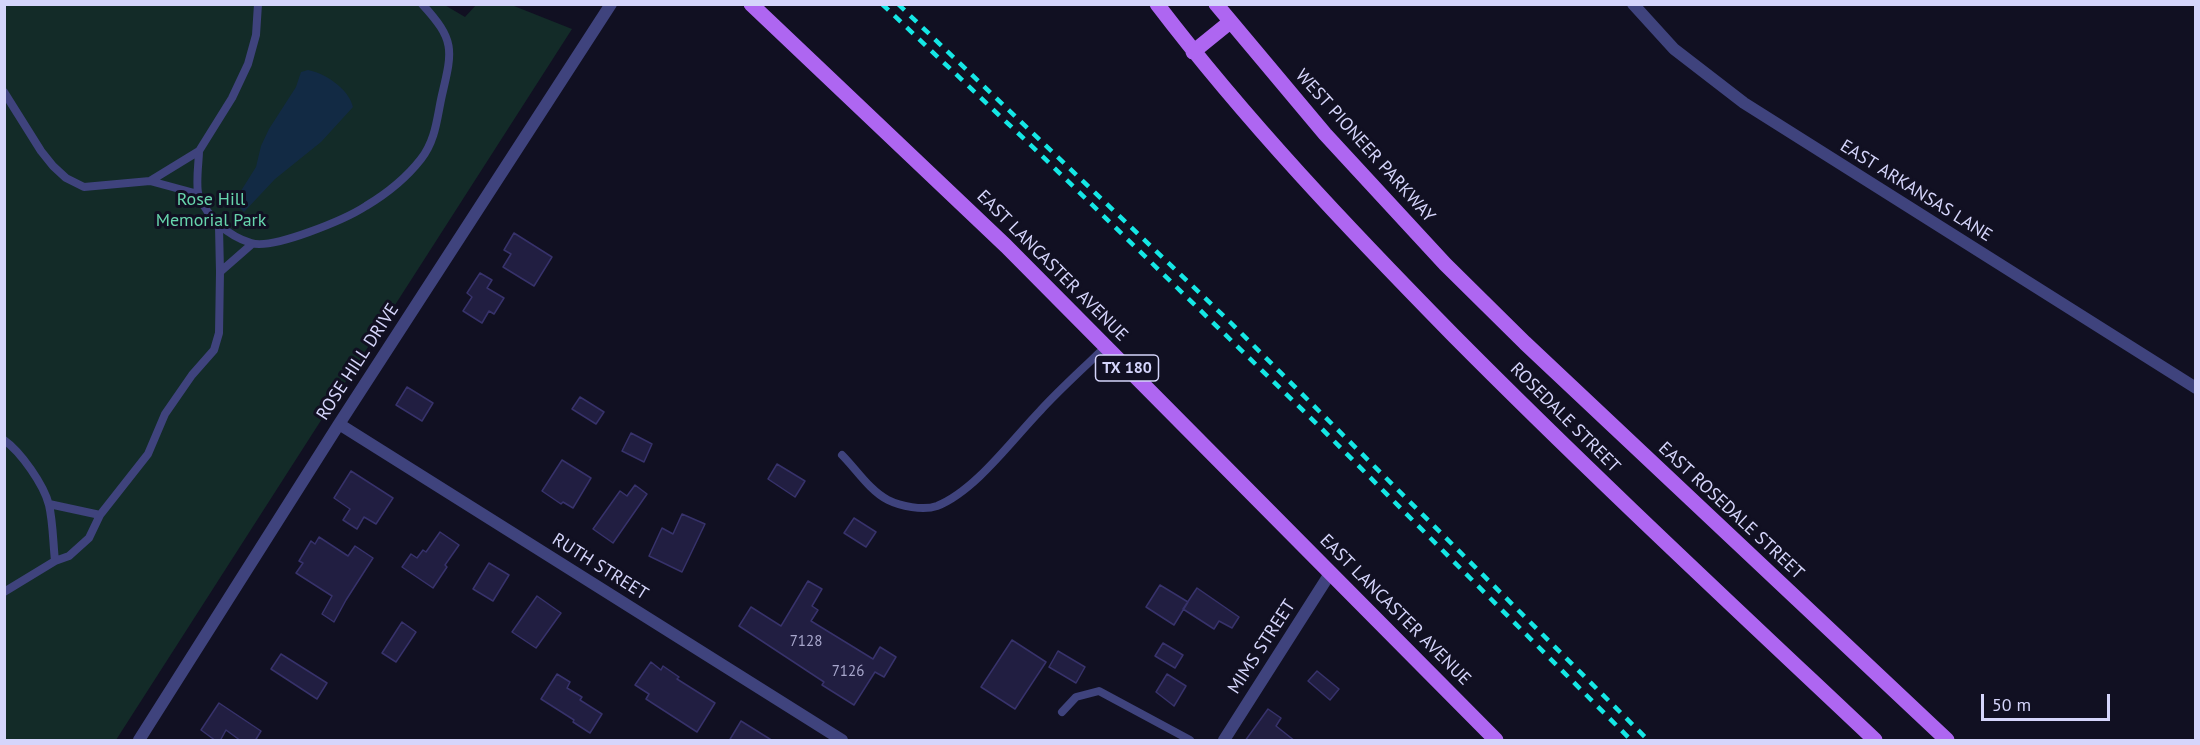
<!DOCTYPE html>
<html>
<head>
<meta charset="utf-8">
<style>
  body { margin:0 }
  #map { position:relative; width:2200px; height:745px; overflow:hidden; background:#111022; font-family:"PT Sans",sans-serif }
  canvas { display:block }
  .frame { position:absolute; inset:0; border:6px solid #d5d5fb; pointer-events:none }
  .scale { position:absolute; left:1981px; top:694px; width:129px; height:27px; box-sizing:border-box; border:3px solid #d5d5fb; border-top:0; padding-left:8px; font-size:18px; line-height:21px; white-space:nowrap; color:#d5d5fb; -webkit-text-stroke:4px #111022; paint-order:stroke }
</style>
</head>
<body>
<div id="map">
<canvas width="2200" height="745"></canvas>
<div class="frame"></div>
<div class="scale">50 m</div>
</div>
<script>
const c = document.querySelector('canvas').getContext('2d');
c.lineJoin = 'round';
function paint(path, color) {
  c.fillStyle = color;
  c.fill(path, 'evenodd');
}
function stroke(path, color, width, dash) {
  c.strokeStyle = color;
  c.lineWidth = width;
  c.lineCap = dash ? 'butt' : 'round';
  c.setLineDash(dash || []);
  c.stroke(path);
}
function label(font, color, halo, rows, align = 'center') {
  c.font = font + ' "PT Sans",sans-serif';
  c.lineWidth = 6;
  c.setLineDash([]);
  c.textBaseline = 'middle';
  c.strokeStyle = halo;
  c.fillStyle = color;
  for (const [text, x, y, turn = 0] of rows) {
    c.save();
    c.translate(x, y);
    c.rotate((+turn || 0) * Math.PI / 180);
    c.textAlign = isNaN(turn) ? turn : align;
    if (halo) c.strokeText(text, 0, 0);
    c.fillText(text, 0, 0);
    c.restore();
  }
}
paint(new Path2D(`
  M443 4 465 17 476 5 509 4 572 29 116 740H5L4 5Z`), '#132b28');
paint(new Path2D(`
  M308 70C325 73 349 89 353 107L321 142 275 179 244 212 234 202 256 167 261 146 269 129 296 87 301 72Z`), '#122a44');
const building = new Path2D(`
  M514 233 552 257 534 286 503 267 511 254 504 250Z
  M480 273 492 280 487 288 504 298 494 314 489 311 482 323 463 311 472 297 467 293Z
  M407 387 433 403 422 421 396 405Z
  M580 397 604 412 596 424 572 409Z
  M631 433 652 444 644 462 622 451Z
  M562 460 591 478 573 508 563 502 561 504 542 491Z
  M777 464 805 481 795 497 768 479Z
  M351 471 393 498 376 524 364 517 357 529 343 520 350 509 334 498Z
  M635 485 647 494 613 543 593 529 620 491 627 496Z
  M682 514 705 524 682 572 649 556 662 528 673 534Z
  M854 518 876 532 866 547 844 533Z
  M440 532 459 545 445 565 447 567 433 588 402 567 411 554 417 558 423 550 426 552Z
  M319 537 348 556 355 546 373 558 346 600 334 622 322 614 332 596 296 573 303 563 299 561 311 541 315 544Z
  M489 563 509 575 493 601 473 589Z
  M808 581 822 589 812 606 818 610 811 621 873 659 880 647 896 657 884 677 875 672 854 705 822 685 824 682 739 626 751 607 781 626Z
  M1160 585 1188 602 1174 625 1146 607Z
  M1197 588 1239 617 1232 628 1219 621 1214 629 1183 609Z
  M537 596 561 613 536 648 512 632Z
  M402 622 416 632 396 662 382 653Z
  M1012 640 1046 662 1015 709 981 687Z
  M1163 643 1183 655 1175 668 1155 656Z
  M1058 651 1085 667 1076 683 1049 667Z
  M281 654 327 683 317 699 271 669Z
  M651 662 661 670 663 666 679 677 677 679 715 703 697 732 646 699 649 694 635 685Z
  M1317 671 1339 689 1330 700 1308 681Z
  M557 674 570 682 567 688 582 697 580 700 602 714 590 733 573 722 574 720 541 699Z
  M1167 674 1186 686 1174 706 1156 692Z
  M219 703 261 731 255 741H241L226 730 220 741H216L201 730Z
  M1268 709 1281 718 1276 726 1295 741H1245Z
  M741 721 773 741H729Z`);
paint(building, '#211e41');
stroke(building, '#37326b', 1.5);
stroke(new Path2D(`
  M4 92 41 151 53 166 66 178 84 187 150 181 199 151 232 98 248 64 256 35 258 4
  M199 151C199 161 195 187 199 196 208 218 228 236 251 243 273 250 346 219 366 206 386 194 407 177 421 159 436 140 437 117 442 95 453 49 455 40 422 4
  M150 181 198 194
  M219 227 220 272
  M4 440C21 452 44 485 49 505 53 522 53 542 55 561
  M842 455C856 469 870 491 888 500 900 506 923 511 937 506 975 491 1012 440 1040 411 1061 388 1084 368 1106 346
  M49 504 100 515
  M4 592 55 561 69 556 89 538 100 515 148 454 165 414 192 375 214 350 219 333 220 272 252 244
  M1062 712 1076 697 1099 691 1190 740`), '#3f437d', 8);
stroke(new Path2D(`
  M1633 4 1674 49 1744 103 2196 388
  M339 424 842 740
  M139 740 339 424 611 4
  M1224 740 1331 572`), '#3f437d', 12);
stroke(new Path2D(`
  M751 4 1006 246 1496 740
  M1157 4C1247 122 1350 230 1454 336 1591 474 1734 607 1875 740
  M1216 4 1325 134 1445 264 1525 343 1947 740
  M1193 52 1230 22`), '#ae66f1', 15);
stroke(new Path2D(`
  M882 4 1040 154 1322 429 1631 740
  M898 4 1231 323 1648 740`), '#15e7e5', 4.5, [9, 8]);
label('15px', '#a8a7cc', null, [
  ["7128",806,642],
  ["7126",848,672]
]);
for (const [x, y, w] of [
  [1127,368,63]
]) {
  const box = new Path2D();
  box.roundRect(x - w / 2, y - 13, w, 26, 4.5);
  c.fillStyle = '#111022';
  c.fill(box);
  stroke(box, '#d5d5fb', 1.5);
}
label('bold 16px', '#d5d5fb', null, [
  ["TX 180",1127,368]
]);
label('18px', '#d5d5fb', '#111022', [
  ["WEST PIONEER PARKWAY",1365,146,48],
  ["EAST ARKANSAS LANE",1916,191,32],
  ["EAST LANCASTER AVENUE",1052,266,45],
  ["ROSE HILL DRIVE",358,362,-57],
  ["ROSEDALE STREET",1565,418,45],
  ["EAST ROSEDALE STREET",1731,511,43],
  ["RUTH STREET",600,567,32],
  ["EAST LANCASTER AVENUE",1395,610,45],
  ["MIMS STREET",1262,647,-57]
]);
label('18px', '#67d5ad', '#111022', [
  ["Rose Hill",211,200],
  ["Memorial Park",211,221]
]);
</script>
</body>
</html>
